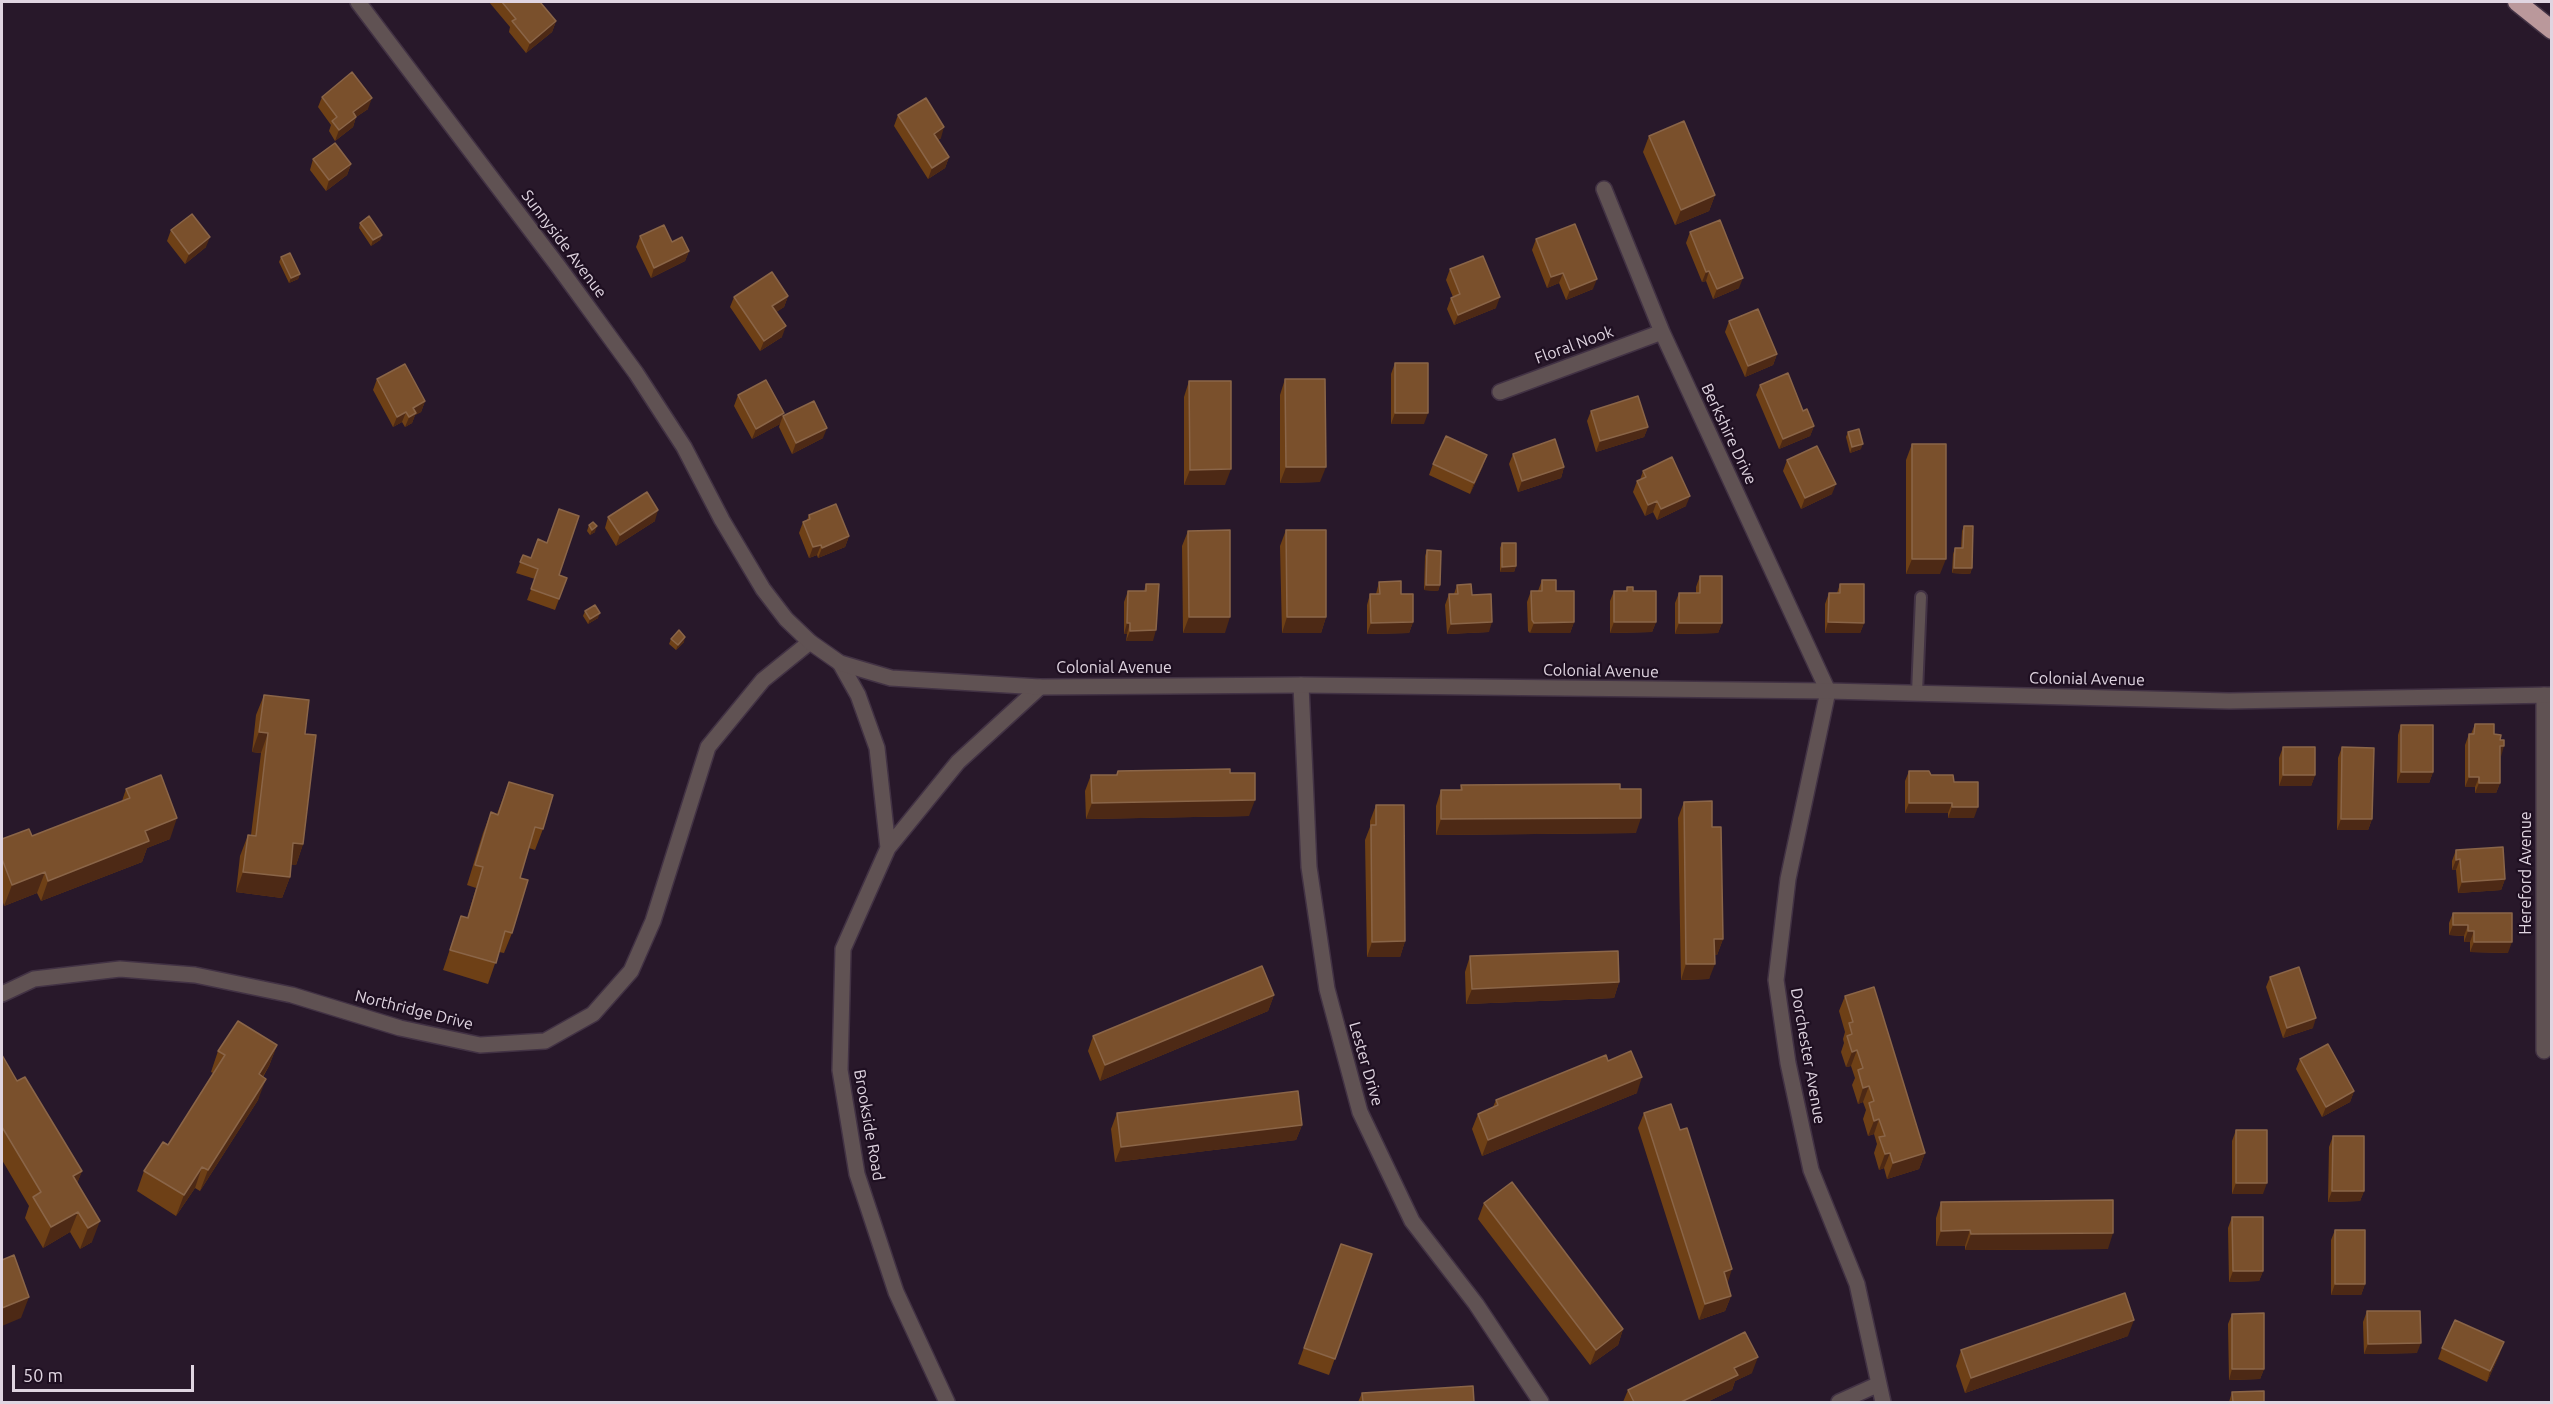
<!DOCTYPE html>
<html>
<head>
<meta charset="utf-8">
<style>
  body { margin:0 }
  #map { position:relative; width:2553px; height:1404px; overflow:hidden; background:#28182a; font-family:Ubuntu,sans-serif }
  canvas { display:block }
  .frame { position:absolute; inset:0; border:3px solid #e0d5e1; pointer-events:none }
  .scale { position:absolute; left:12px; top:1365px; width:182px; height:27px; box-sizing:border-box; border:3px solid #e0d5e1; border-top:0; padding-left:8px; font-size:18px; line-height:21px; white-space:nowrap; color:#e0d5e1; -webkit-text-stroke:4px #1e0f21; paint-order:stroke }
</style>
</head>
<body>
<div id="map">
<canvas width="2553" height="1404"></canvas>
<div class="frame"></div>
<div class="scale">50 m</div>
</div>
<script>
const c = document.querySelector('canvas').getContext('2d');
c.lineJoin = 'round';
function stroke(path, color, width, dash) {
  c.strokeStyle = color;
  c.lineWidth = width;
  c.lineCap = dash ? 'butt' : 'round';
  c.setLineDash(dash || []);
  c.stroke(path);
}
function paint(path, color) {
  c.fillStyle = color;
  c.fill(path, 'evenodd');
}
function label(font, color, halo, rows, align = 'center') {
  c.font = font + ' Ubuntu,sans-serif';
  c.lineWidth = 4.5;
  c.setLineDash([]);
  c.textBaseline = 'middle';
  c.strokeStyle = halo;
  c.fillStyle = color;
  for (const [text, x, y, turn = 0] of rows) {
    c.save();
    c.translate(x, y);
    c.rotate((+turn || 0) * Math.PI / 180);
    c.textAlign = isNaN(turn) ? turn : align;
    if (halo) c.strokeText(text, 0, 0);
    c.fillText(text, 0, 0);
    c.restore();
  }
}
const service = new Path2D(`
  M1917 693 1921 597`);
const minor = new Path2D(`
  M1604 189 1662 332 1828 691 1788 879 1776 980 1788 1063 1811 1170 1857 1284 1883 1402
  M1500 392 1662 332
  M840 663 858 695 877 748 888 848
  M1301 685 1309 867 1327 989 1360 1112 1412 1221 1476 1304 1541 1402
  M2 994 34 979 120 969 195 975 292 995 400 1028 480 1045 545 1041 593 1014 631 971 653 921 708 747 763 680 810 642
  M2544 1051V695
  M947 1402 896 1292 857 1174 840 1070 843 949 888 848 958 762 1040 687
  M1839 1402 1879 1384`);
const tertiary = new Path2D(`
  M358 2 558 266 636 373 684 447 722 520 763 589 786 619 810 642 840 663 891 678 1040 687 1301 685 1828 691 2229 701 2552 695`);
const motorway = new Path2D(`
  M2517 2 2552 30`);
stroke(service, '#423244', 14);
stroke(minor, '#423244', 18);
stroke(tertiary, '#423244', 18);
stroke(motorway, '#423244', 21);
stroke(service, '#605253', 10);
stroke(minor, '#605253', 15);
stroke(tertiary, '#605253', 15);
stroke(motorway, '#ba989b', 18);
paint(new Path2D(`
  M489 2H540L556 21 552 32 526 53 509 32 510 27Z
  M322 97 368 109 356 117 353 127 335 141 329 131 331 125 318 107Z
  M898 115 941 138 938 140 949 157 945 168 928 179 894 126Z
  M1649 136 1715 195 1709 211 1675 225 1643 152Z
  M313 159 351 164 347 175 326 191 310 170Z
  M360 223 382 235 380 240 371 246 359 228Z
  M171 230 206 247 185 264 167 241Z
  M1690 232 1739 288 1713 299 1706 281 1702 282 1686 243Z
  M640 236 672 242 689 251 685 261 651 278 636 247Z
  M1536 239 1593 289 1566 300 1559 283 1547 288 1532 250Z
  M281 257 300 274 298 279 289 283 279 262Z
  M1450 269 1496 308 1454 325 1447 309 1451 298 1453 297 1446 280Z
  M788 296 784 307 776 312 782 337 760 351 730 307 734 297Z
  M1729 321 1777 354 1773 365 1745 377 1725 332Z
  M1395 363 1424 424H1391V374Z
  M377 379 425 401 421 412 415 415 412 423 405 427 402 422 393 427 373 390Z
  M1285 379 1320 482 1280 483V395Z
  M1189 381 1225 485H1184V397Z
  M1760 385 1803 411 1814 426 1810 436 1779 449 1756 395Z
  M738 395 783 416 823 438 792 454 779 427 780 424 752 439 734 406Z
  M1591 411 1648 427 1644 437 1596 452 1587 421Z
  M1848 432 1861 449 1850 453 1846 437Z
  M1912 444 1940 574H1906V460Z
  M1513 454 1564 467 1561 478 1518 492 1509 464Z
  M1787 460 1832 494 1801 509 1783 471Z
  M1433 464 1483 466 1470 494 1429 475Z
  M1643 471 1686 506 1657 520 1653 512 1645 516 1633 492 1637 481 1640 480Z
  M809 515 849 536 845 547 818 558 817 555 809 558 799 533 803 522 807 520Z
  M608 517 655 521 616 546 605 528Z
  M589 525 595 532 590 535 587 531Z
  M1964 526 1972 568 1970 574 1952 573 1953 554 1955 548H1961L1962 531Z
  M1286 530 1326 617 1321 633H1282L1280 546Z
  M1188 531 1225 633H1183L1182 546Z
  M1502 543 1516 566 1514 572H1500V548Z
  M1427 550 1440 585 1438 591 1424 590 1425 556Z
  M523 555 559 575 567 578 555 610 527 600 535 579 516 573Z
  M1700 576 1722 623 1718 633 1675 634V603L1679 593H1696V587Z
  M1542 580 1556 591 1574 622 1570 633H1530L1528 631 1527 602 1531 591H1538Z
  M1379 582 1401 594 1413 622 1409 633 1367 634V605L1370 594H1376Z
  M1146 584 1153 641H1126L1127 634H1124V602L1128 591H1144Z
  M1840 584 1864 623 1860 633H1825V604L1829 593H1837Z
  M1457 585 1489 632 1447 634 1445 605 1449 594H1454Z
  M1627 587 1633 591 1656 622 1652 632 1610 633V601L1614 591H1626Z
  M585 611 598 618 588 624 583 616Z
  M671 639 684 642 676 650 669 644Z
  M264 695 305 734 303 844 296 865 291 864 290 877 282 898 236 892 240 856 248 835H251L261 753 252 752 256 715Z
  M2475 724 2494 734 2500 757V783L2496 793H2475V787H2465V745L2469 734H2471Z
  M2401 725 2433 772 2429 783H2397L2398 735Z
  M2283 747 2315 775 2311 786H2279V758Z
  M2342 747 2372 819 2368 830H2337L2338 758Z
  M1118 771 1230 773 1249 816 1086 819 1085 791 1091 775H1116Z
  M1909 771 1931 775 1954 782 1974 818H1948V813H1905V781Z
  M509 782 543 829 535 850 529 848 520 878 512 933 504 953 499 952 488 984 443 970 461 916 467 918 476 888 467 885 483 833 491 812 497 814Z
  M1461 785 1620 789 1636 833 1436 835V806L1441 790H1460Z
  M126 789 170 839 147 848 142 862 41 901 37 893 4 906 2 899V839L32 836 122 801Z
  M1684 802 1712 827 1723 939 1717 955H1715L1709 979 1681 980 1678 818Z
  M1376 805 1405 941 1400 957H1367L1365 840 1370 827V821Z
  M2456 850 2505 879 2501 890 2458 893 2456 870H2452V861Z
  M2453 913 2508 953 2470 952V942H2464V936L2449 935V923Z
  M1470 956 1619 982 1614 998 1466 1004 1465 972Z
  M2270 977 2313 1028 2283 1038 2266 987Z
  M1274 995 1268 1011 1100 1081 1088 1051 1093 1036Z
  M1845 996 1925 1153 1919 1169 1887 1179 1884 1168 1879 1170 1874 1153 1877 1144 1874 1134 1868 1136 1863 1119 1866 1110 1863 1102 1858 1104 1852 1085 1855 1078 1851 1066 1846 1067 1841 1052 1844 1043 1843 1039 1845 1032 1839 1011Z
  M277 1045 269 1066 263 1077 258 1100 200 1191 195 1188 176 1216 137 1191 144 1171 168 1145 213 1073 211 1072 218 1051Z
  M2 1055 17 1081 82 1171 77 1183 92 1242 80 1249 70 1232 43 1248 25 1218 29 1206 2 1160Z
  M2300 1059 2354 1091 2350 1102 2322 1117 2296 1069Z
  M1608 1061 1637 1093 1482 1156 1472 1129 1478 1114 1493 1107 1496 1100Z
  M1117 1113 1302 1125 1296 1140 1115 1162 1111 1129Z
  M1644 1113 1727 1284 1731 1296 1725 1311 1699 1320 1638 1128Z
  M2236 1130 2263 1194H2232V1141Z
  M2333 1136 2364 1191 2360 1201 2328 1202 2329 1147Z
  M1941 1202 2108 1249 1965 1250V1246H1936V1218Z
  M1484 1203 1623 1329 1618 1345 1590 1365 1478 1219Z
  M2232 1217 2263 1271 2259 1281 2229 1282 2228 1228Z
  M2335 1230 2365 1284 2361 1295H2331V1240Z
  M1341 1244 1372 1254 1329 1375 1298 1364Z
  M2367 1311 2417 1353 2364 1354 2363 1322Z
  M2232 1314 2264 1369 2260 1379 2229 1380 2228 1324Z
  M2128 1336 1965 1393 1956 1366 1961 1350Z
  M2442 1348 2500 1353 2487 1382 2438 1359Z
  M1752 1373 1735 1381 1732 1390 1707 1402H1623L1628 1390Z
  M2232 1392 2264 1402H2229Z
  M1362 1393 1474 1402H1358Z`), '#6e4016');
paint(new Path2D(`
  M556 21 552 32 526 53 530 43Z
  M372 98 368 109 356 117 353 127 335 141 339 130 353 112Z
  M944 127 941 138 930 144 934 134Z
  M949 157 945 168 928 179 932 168Z
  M351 164 347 175 326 191 329 180Z
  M1715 195 1709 211 1675 225 1681 210Z
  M382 235 380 240 371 246 373 240Z
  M210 237 206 247 185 264 189 254Z
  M689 251 685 261 651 278 654 268Z
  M1709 271 1706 281 1702 282 1706 272Z
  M1563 273 1559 283 1547 288 1551 277Z
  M300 274 298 279 289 283 291 278Z
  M1743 278 1739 288 1713 299 1717 289Z
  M1597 279 1593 289 1566 300 1570 290Z
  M788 296 784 307 769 317 772 306Z
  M1500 297 1496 308 1454 325 1458 315Z
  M786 326 782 337 760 351 764 341Z
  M1777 354 1773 365 1745 377 1748 366Z
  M425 401 421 412 415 415 412 423 405 427 413 408Z
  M406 412 402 422 393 427 397 417Z
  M784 413 780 424 752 439 756 429Z
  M1395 413H1428L1424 424H1391Z
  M1814 426 1810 436 1779 449 1783 439Z
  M1648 427 1644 437 1596 452 1600 441Z
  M827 428 823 438 792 454 796 443Z
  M1863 444 1861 449 1850 453 1852 447Z
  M1487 455 1483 466 1470 494 1474 483Z
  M1286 467H1326L1320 482 1280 483Z
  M1564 467 1561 478 1518 492 1522 481Z
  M1231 469 1225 485H1184L1190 470Z
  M1836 484 1832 494 1801 509 1805 498Z
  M1690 496 1686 506 1657 520 1661 509Z
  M1657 501 1653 512 1645 516 1648 505Z
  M658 510 655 521 616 546 620 535Z
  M597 526 595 532 590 535 592 530Z
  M849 536 845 547 818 558 822 548Z
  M821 545 817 555 809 558 813 547Z
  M1912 559H1946L1940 574H1906Z
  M1516 566 1514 572H1500L1502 567Z
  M1954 568H1972L1970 574 1952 573Z
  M1426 585H1440L1438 591 1424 590Z
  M600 613 598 618 588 624 590 619Z
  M1189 617H1230L1225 633H1183Z
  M1287 617H1326L1321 633H1282Z
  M1413 622 1409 633 1367 634 1371 623Z
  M1492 622 1489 632 1447 634 1451 624Z
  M1574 622 1570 633H1530L1534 623Z
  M1614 622H1656L1652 632 1610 633Z
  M1828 622 1864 623 1860 633H1825Z
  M1127 623H1130L1127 634H1124Z
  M1679 623H1722L1718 633 1675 634Z
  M1156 630 1153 641H1126L1130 631Z
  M685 637 684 642 676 650 678 645Z
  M259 732 268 733 261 753 252 752Z
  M2500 746H2504L2501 757Z
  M2401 772H2433L2429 783H2397Z
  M2283 775H2315L2311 786H2279Z
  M2469 777H2479L2475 787H2465Z
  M2479 783H2500L2496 793H2475Z
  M1255 800 1249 816 1086 819 1092 803Z
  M1909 803H1952L1948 813H1905Z
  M1952 807H1978L1974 818H1948Z
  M177 818 170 839 147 848 142 862 41 901 48 881 145 831Z
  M1641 818 1636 833 1436 835 1441 819Z
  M2341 819H2372L2368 830H2337Z
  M293 843 303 844 296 865 286 864Z
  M2460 859 2456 870H2452L2456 860Z
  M45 872 37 893 4 906 12 885Z
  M243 872 290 877 282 898 236 892Z
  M2505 879 2501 890 2458 893 2462 882Z
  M2453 925H2468L2464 936 2449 935Z
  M2468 931H2474L2470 942H2464Z
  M1714 939H1723L1717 955H1709Z
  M1405 941 1400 957H1367L1372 942Z
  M2474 942H2512L2508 953 2470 952Z
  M1686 964H1715L1709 979 1681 980Z
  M1619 982 1614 998 1466 1004 1472 989Z
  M1274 995 1268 1011 1100 1081 1105 1065Z
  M2316 1018 2313 1028 2283 1038 2287 1028Z
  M277 1045 269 1066 251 1095 259 1074Z
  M1857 1050 1851 1066 1846 1067 1852 1052Z
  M1642 1077 1637 1093 1482 1156 1488 1140Z
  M266 1079 258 1100 200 1191 208 1170Z
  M1869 1086 1863 1102 1858 1104 1863 1088Z
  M2354 1091 2350 1102 2322 1117 2326 1107Z
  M1879 1119 1874 1134 1868 1136 1874 1121Z
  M1302 1125 1296 1140 1115 1162 1121 1147Z
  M1890 1153 1884 1168 1879 1170 1885 1154Z
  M1925 1153 1919 1169 1887 1179 1893 1163Z
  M202 1167 195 1188 176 1216 184 1195Z
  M82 1171 74 1191 73 1176Z
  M2236 1183H2267L2263 1194H2232Z
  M2332 1191H2364L2360 1201 2328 1202Z
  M78 1212 70 1232 43 1248 51 1227Z
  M100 1221 92 1242 80 1249 88 1228Z
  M1970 1230 1965 1246H1936L1941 1231Z
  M2113 1233 2108 1249 1965 1250 1971 1234Z
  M1732 1269 1727 1285 1724 1272Z
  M2233 1271H2263L2259 1281 2229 1282Z
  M2335 1284H2365L2361 1295H2331Z
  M1731 1296 1725 1311 1699 1320 1705 1304Z
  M29 1297 21 1318 2 1326V1308Z
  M2134 1320 2128 1336 1965 1393 1971 1378Z
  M1623 1329 1618 1345 1590 1365 1596 1350Z
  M2504 1342 2500 1353 2487 1382 2490 1371Z
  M2421 1343 2417 1353 2364 1354 2368 1344Z
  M1758 1357 1752 1373 1735 1381 1732 1390 1707 1402H1681L1734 1368Z
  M2232 1369H2264L2260 1379 2229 1380Z`), '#4d2915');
const building = new Path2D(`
  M502 2H540L556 21 530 43 512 21 516 19Z
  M352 72 372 98 353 112 356 117 339 130 332 121 337 117 322 97Z
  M926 98 944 127 934 134 949 157 932 168 898 115Z
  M1684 121 1715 195 1681 210 1649 136Z
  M335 143 351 164 329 180 313 159Z
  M192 214 210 237 189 254 171 230Z
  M369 216 382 235 373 240 360 223Z
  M1720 220 1743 278 1717 289 1709 271 1706 272 1690 232Z
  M1575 224 1597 279 1570 290 1563 273 1551 277 1536 239Z
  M664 225 672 242 682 237 689 251 654 268 640 236Z
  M290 253 300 274 291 278 281 257Z
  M1483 256 1500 297 1458 315 1451 298 1460 294 1450 269Z
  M772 272 788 296 772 306 786 326 764 341 734 297Z
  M1758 309 1777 354 1748 366 1729 321Z
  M1395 363H1428V413H1395Z
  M405 364 425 401 413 408 416 413 409 417 406 412 397 417 377 379Z
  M1788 373 1803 411 1807 409 1814 426 1783 439 1760 385Z
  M1285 379H1325L1326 467H1286Z
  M766 380 784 413 756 429 738 395Z
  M1189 381H1231V469L1190 470Z
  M1638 396 1648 427 1600 441 1591 411Z
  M814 401 827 428 796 443 783 416Z
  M1859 429 1863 444 1852 447 1848 432Z
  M1446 436 1487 455 1474 483 1433 464Z
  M1555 439 1564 467 1522 481 1513 454Z
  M1912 444H1946V559H1912Z
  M1817 446 1836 484 1805 498 1787 460Z
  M1672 457 1690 496 1661 509 1657 501 1648 505 1637 481 1646 477 1643 471Z
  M647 492 658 510 620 535 608 517Z
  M836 504 849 536 822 548 821 545 813 547 803 522 810 519 809 515Z
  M559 509 579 516 559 575 567 578 559 599 531 589 538 569 520 562 523 555 531 558 538 539 547 543Z
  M593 522 597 526 592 530 589 525Z
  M1964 526H1973L1972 568H1954L1955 548H1963Z
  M1230 530V617H1189L1188 531Z
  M1286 530H1326V617H1287Z
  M1502 543H1516V566L1502 567Z
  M1427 550 1441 551 1440 585H1426Z
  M1700 576H1722V623H1679V593H1700Z
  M1542 580H1556V591H1574V622L1534 623 1532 620 1531 591H1542Z
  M1401 581V594H1413V622L1371 623 1370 594H1380L1379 582Z
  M1146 584H1159L1156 630 1130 631V623H1127L1128 591H1146Z
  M1471 584 1472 595 1491 594 1492 622 1451 624 1449 594H1458L1457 585Z
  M1840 584H1864V623L1828 622 1829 593H1840Z
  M1627 587H1633V591H1656V622H1614V591H1627Z
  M595 605 600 613 590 619 585 611Z
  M679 630 685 637 678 645 671 639Z
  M264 695 309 700 305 734 316 735 303 844 293 843 290 877 243 872 248 835 256 836 268 733 259 732Z
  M2475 724H2494V734L2501 735 2500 740H2504V746H2500V783H2479V777H2469V734H2474Z
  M2401 725H2433V772H2401Z
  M2283 747H2315V775H2283Z
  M2342 747 2374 748 2372 819H2341Z
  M1230 769V773H1255V800L1092 803 1091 775H1117L1118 771Z
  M1909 771H1929L1931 775H1953L1954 782H1978V807H1952V803H1909Z
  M161 775 177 818 145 831 149 841 48 881 45 872 12 885 2 859V839L29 829 32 836 130 798 126 789Z
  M509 782 553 795 543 829 535 827 520 878 528 880 512 933 505 931 496 963 450 950 461 916 468 918 483 867 475 865 491 812 498 815Z
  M1620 784V789H1641V818L1441 819V790H1462L1461 785Z
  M1712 801V827H1721L1723 939H1714L1715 964H1686L1684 802Z
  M1376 805H1404L1405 941 1372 942 1371 825H1376Z
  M2503 847 2505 879 2462 882 2460 859 2456 860V850Z
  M2453 913H2512V942H2474V931H2468V925H2453Z
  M1618 951 1619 982 1472 989 1470 956Z
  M1262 966 1274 995 1105 1065 1093 1036Z
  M2299 967 2316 1018 2287 1028 2270 977Z
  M1874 987 1925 1153 1893 1163 1890 1153 1885 1154 1879 1137 1885 1136 1879 1119 1874 1121 1869 1103 1874 1101 1869 1086 1863 1088 1858 1070 1863 1068 1857 1050 1852 1052 1847 1036 1852 1034 1849 1023 1853 1022 1845 996Z
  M238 1021 277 1045 259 1074 266 1079 208 1170 202 1167 184 1195 144 1171 163 1142 168 1145 225 1055 218 1051Z
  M2328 1044 2354 1091 2326 1107 2300 1059Z
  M1631 1051 1642 1077 1488 1140 1478 1114 1498 1105 1496 1100 1606 1055 1608 1061Z
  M2 1055 17 1081 25 1077 82 1171 73 1176 100 1221 88 1228 78 1212 51 1227 33 1197 41 1192 2 1127Z
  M1298 1091 1302 1125 1121 1147 1117 1113Z
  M1671 1104 1680 1130 1687 1128 1732 1269 1724 1272 1731 1296 1705 1304 1644 1113Z
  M2236 1130H2267V1183H2236Z
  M2333 1136H2364V1191H2332Z
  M1512 1182 1623 1329 1596 1350 1484 1203Z
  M2113 1200V1233L1971 1234 1970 1230 1941 1231V1202Z
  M2232 1217H2263V1271H2233Z
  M2335 1230H2365V1284H2335Z
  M1341 1244 1372 1254 1335 1359 1304 1348Z
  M14 1255 29 1297 2 1308V1260Z
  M2125 1293 2134 1320 1971 1378 1961 1350Z
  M2367 1311H2420L2421 1343 2368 1344Z
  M2264 1313V1369H2232V1314Z
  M2455 1320 2504 1342 2490 1371 2442 1348Z
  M1745 1332 1758 1357 1734 1368 1738 1375 1681 1402H1634L1628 1390Z
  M1473 1386 1474 1402H1363L1362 1393Z
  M2264 1391V1402H2233L2232 1392Z`);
paint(building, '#7a502c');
stroke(building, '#8a6548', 1.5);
label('16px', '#e0d5e1', '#1e0f21', [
  ["Sunnyside Avenue",564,244,53],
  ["Floral Nook",1574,345,-20],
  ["Berkshire Drive",1729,434,65],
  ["Colonial Avenue",1114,668],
  ["Colonial Avenue",1601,671,1],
  ["Colonial Avenue",2087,679,1],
  ["Hereford Avenue",2526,873,-90],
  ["Northridge Drive",414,1010,14],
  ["Dorchester Avenue",1808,1056,80],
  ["Lester Drive",1366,1064,74],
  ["Brookside Road",869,1125,80]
]);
</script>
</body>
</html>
